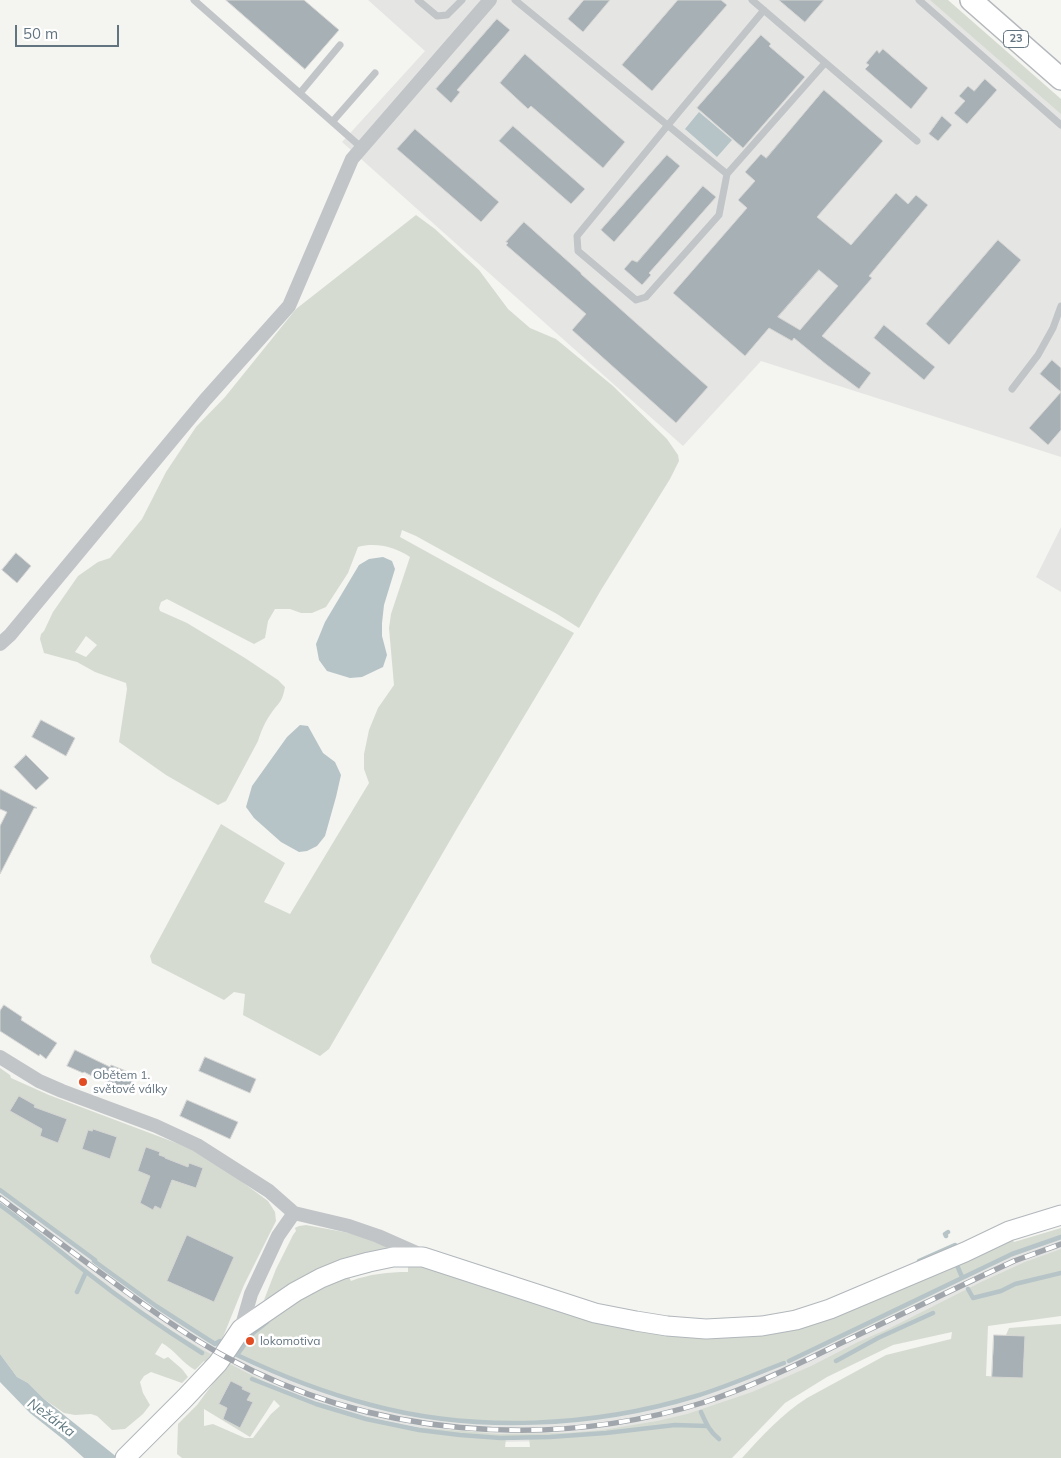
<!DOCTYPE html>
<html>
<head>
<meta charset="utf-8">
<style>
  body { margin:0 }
  #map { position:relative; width:1061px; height:1458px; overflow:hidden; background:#f4f4f0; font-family:Mulish,sans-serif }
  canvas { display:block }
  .scale { position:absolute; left:15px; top:25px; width:104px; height:22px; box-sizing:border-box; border:2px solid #637481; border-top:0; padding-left:6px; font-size:15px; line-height:18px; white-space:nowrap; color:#637481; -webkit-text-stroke:4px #fff; paint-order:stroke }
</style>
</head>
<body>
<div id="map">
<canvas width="1061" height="1458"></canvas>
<div class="scale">50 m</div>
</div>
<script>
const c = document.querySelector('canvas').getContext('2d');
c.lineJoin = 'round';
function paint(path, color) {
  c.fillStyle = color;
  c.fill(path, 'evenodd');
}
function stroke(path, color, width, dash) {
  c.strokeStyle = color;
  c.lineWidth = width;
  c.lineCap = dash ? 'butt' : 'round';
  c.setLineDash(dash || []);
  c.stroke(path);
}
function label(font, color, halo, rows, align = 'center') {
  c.font = font + ' Mulish,sans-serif';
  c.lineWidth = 5;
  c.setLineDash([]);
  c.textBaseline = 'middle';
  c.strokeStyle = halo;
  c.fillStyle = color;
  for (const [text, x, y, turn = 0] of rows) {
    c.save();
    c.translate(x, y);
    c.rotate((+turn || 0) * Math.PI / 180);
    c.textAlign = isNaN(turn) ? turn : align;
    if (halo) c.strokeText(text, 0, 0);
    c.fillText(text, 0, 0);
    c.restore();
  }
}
paint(new Path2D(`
  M368 0H939L1061 107V457L761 361 683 446 342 142 425 51Z
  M1061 527V592L1036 577Z
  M0 1184 211 1336 461 1416 1061 1232V1256L830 1362 706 1413 551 1441 499 1442 366 1423 267 1390 225 1370 0 1213Z`), '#e5e6e4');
paint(new Path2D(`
  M930 0H948L1061 99V114Z
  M416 215 435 229 479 270 508 309 530 328 556 339 613 386 667 439 678 455 679 461 670 479 601 590 579 628 557 614 416 536 402 530 400 537 574 633 459 825 329 1049 320 1056 243 1015 245 994 234 992 224 1000 152 963 150 956 221 824 285 863 264 902 290 914 369 783 364 769V754L369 730 378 708 394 685 389 628 391 614 410 557C395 547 376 542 358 547L348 573 326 607 312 613H301L290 609H275L268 621 265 638 254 644 167 599 161 602 159 608 160 611 187 623 245 658 278 680 285 687C282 702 281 700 272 712 266 720 261 731 258 741L226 801 218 805 166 775 119 742 127 689 126 683 95 672 77 662 44 653 40 639 41 634 44 631 53 612 78 576 98 562 110 558 142 519 166 472 196 427 225 397 296 309ZM86 636 97 645 86 657 75 652Z
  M0 1068 10 1075 11 1078 49 1095 179 1144 207 1156 268 1201 275 1212 276 1221 244 1285 223 1337 227 1339 222 1347 218 1346C142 1299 71 1244 0 1190Z
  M0 1203C53 1242 104 1285 159 1322 176 1334 195 1345 214 1356L207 1364 204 1361 195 1370C182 1363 175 1350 162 1343L155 1354 164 1359 168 1357 182 1369 188 1377 182 1383 151 1372 144 1376 140 1382 143 1393 150 1405 143 1414 125 1429 112 1430 97 1416 91 1414 75 1415 64 1413 44 1399 28 1383 17 1377 0 1354Z
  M306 1225 360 1235 390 1246 391 1251 264 1300 276 1269 293 1235 296 1231 295 1228 299 1226Z
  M1061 1228V1239C1022 1250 985 1269 948 1287 909 1307 869 1326 829 1344 801 1357 772 1367 744 1378 727 1384 711 1392 694 1396 590 1427 479 1431 373 1406 325 1394 279 1375 234 1354L248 1334 268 1317 347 1273 351 1281C369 1274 389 1272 408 1272V1266H423L562 1310 747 1334 1011 1238 1014 1242Z
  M1061 1249V1316L988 1326 986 1376 1023 1378 1025 1336 1006 1335 1009 1328 1061 1324V1458H742C762 1436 782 1414 807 1398L886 1355 951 1339 952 1332 893 1345 827 1377 785 1403 732 1458H182L177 1454 178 1424 197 1405 220 1374 228 1368V1363L284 1392 316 1404 366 1419 414 1427 500 1434 567 1433 602 1430 657 1421 687 1414 752 1392 811 1366 858 1342 890 1328 981 1282 1025 1262ZM274 1400 280 1406 271 1414 253 1438H245L213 1424 204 1426V1409L250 1437ZM506 1438H529L530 1447H505Z`), '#d5dbd1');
paint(new Path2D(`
  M699 112 732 140 717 157 685 129Z
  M383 557 392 561 395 569 384 605 382 623V636L387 655 383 667 362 677 350 678 327 671 319 660 316 644 325 622 359 565 369 559Z
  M300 725 308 726 323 753 335 762 341 775 336 797 325 836 317 846 307 851 299 852 281 842 254 818 246 807 252 786 287 737Z
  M0 1354 17 1377 28 1383 44 1399 118 1458H84L64 1440 30 1413 0 1382Z`), '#b6c4c7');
stroke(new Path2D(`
  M0 1190 95 1260
  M0 1205C29 1226 57 1249 85 1271 123 1301 162 1328 202 1353
  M946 1236 945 1234 948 1232
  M94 1261 156 1306 215 1344 220 1341
  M919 1261 955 1245
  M956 1263 962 1277
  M968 1289 973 1298 1001 1291 1015 1284 1061 1273
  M77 1292 86 1272
  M267 1322 252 1334 237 1355C281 1376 325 1393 371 1405 475 1433 594 1427 696 1396 726 1387 755 1374 784 1363
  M789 1361 1012 1254 1061 1237
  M836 1361 878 1338 933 1313
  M252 1379 316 1404 366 1419 419 1430 460 1435 501 1438 550 1437 606 1433 675 1425 707 1426
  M701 1412C706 1423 709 1431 719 1439`), '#b6c4c7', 4.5);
const building = new Path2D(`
  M226 0H304L339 30 305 69Z
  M584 0H610L583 32 568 19Z
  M678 0H721L727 5 652 91 622 65Z
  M779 0H824L805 22Z
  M497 19 510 30 457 90 460 92 451 103 436 89Z
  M761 35 771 44 769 46 805 77 743 148 697 108Z
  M883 49 928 88 911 109 865 69 869 65 866 63 877 50 879 53Z
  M525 54 625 142 603 168 531 106 528 109 500 83Z
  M985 79 997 90 967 124 954 113 965 101 959 96 968 86 974 91Z
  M824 90 883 141 817 217 851 245 896 193 908 204 916 195 928 205 869 276 872 278 822 336 871 373 859 389 827 365 794 338 792 341 769 328 745 356 673 293 747 208 738 200 755 181 745 172 761 154 766 158ZM819 270 838 286 800 330 778 317Z
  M942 116 952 125 938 141 929 134Z
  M513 126 585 189 571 204 499 141Z
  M415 129 499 202 481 222 397 149Z
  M667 155 680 166 614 242 601 230Z
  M703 186 716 197 649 273 651 275 642 285 624 269 632 260 637 262Z
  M524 222 581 273V274L708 387 676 423 572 330 586 314 506 245 508 243 506 242Z
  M998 240 1021 260 949 345 926 324Z
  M884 325 935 367 924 380 874 338Z
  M1052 360 1061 368V430L1048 445 1029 428 1061 392 1040 374Z
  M16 553 31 566 17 583 2 570Z
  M41 720 75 738 66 756 32 737Z
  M26 755 49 778 36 790 14 767Z
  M0 789 37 808H34L0 874V826L7 812 0 809Z
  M4 1005 22 1017 21 1020 57 1043 46 1059 40 1054 39 1056 0 1031V1011Z
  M75 1050 110 1067 111 1065 136 1075 129 1092 92 1075V1076L84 1072 83 1073 67 1066Z
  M205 1057 256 1079 250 1093 199 1071Z
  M19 1096 35 1105 34 1107 67 1119 58 1143 40 1136 42 1129 10 1111Z
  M187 1100 238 1122 230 1139 180 1116Z
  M93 1129 117 1137 110 1159 82 1149 88 1130 92 1131Z
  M146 1147 160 1152 159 1155 165 1157V1158L188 1167 189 1163 203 1168 196 1188 172 1180 161 1209 155 1206 153 1210 140 1203 150 1176 138 1171Z
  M187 1235 234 1257 214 1302 167 1281Z
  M994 1335 1025 1336 1023 1378 992 1377Z
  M231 1381 243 1387 242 1389 251 1393 247 1400 253 1402 240 1428 223 1419 227 1408 219 1404Z`);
paint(building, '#a7b0b5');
stroke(building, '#d5d5d3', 1);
const secondary = new Path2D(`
  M125 1458 185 1398 218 1363 241 1329 295 1292 321 1278 343 1269 369 1262 393 1257H423L595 1313 636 1321 667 1326 706 1329 762 1326 796 1320 830 1309 965 1252 1009 1231 1061 1215`);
const primary = new Path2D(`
  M971 0 1061 79`);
stroke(secondary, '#b1b7bb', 21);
stroke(primary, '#b4b8bc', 24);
stroke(new Path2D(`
  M194 0 362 148
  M418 0 437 16 447 15 462 0
  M515 0 727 174
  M752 0 917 141
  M919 0 1061 125
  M764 10 668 125 577 236 578 251 636 300 646 297 719 215 727 174 825 63
  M300 93 340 45
  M333 121 375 73
  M1012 389 1038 355 1053 328 1061 306`), '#c1c5c8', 7);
stroke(new Path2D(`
  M0 644 10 635 205 400 289 306 352 159 490 0
  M0 1057 39 1081 62 1091 156 1126 197 1145 269 1191 294 1213 349 1226 378 1236 421 1255
  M241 1329 251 1294 278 1236 294 1213`), '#c1c5c8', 14);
stroke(secondary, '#fff', 19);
stroke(primary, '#fff', 21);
const rail = new Path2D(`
  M0 1198C36 1225 72 1252 109 1279 147 1307 185 1335 226 1357 369 1436 549 1451 705 1402 751 1387 795 1366 839 1344 888 1321 937 1297 986 1274L1014 1261 1061 1244`);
stroke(rail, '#a0a6ab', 5.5);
stroke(rail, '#fff', 4, [11]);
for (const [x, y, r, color] of [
  [83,1082,5,"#e14c23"],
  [250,1341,5,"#e14c23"]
]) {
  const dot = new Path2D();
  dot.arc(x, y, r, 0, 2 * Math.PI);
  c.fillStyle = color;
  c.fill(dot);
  stroke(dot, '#fff', 2);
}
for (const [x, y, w] of [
  [1016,39,25]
]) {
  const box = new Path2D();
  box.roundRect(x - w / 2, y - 8.5, w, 17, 4);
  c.fillStyle = '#fff';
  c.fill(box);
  stroke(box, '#637481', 1);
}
label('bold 11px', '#637481', null, [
  ["23",1016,39]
]);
label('12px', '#637481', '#fff', [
  ["Obětem 1.",93,1075],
  ["světové války",93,1089],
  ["lokomotiva",260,1341]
], 'left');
label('italic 14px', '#5f777f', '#fff', [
  ["Nežárka",51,1418,36]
]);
</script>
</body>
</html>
